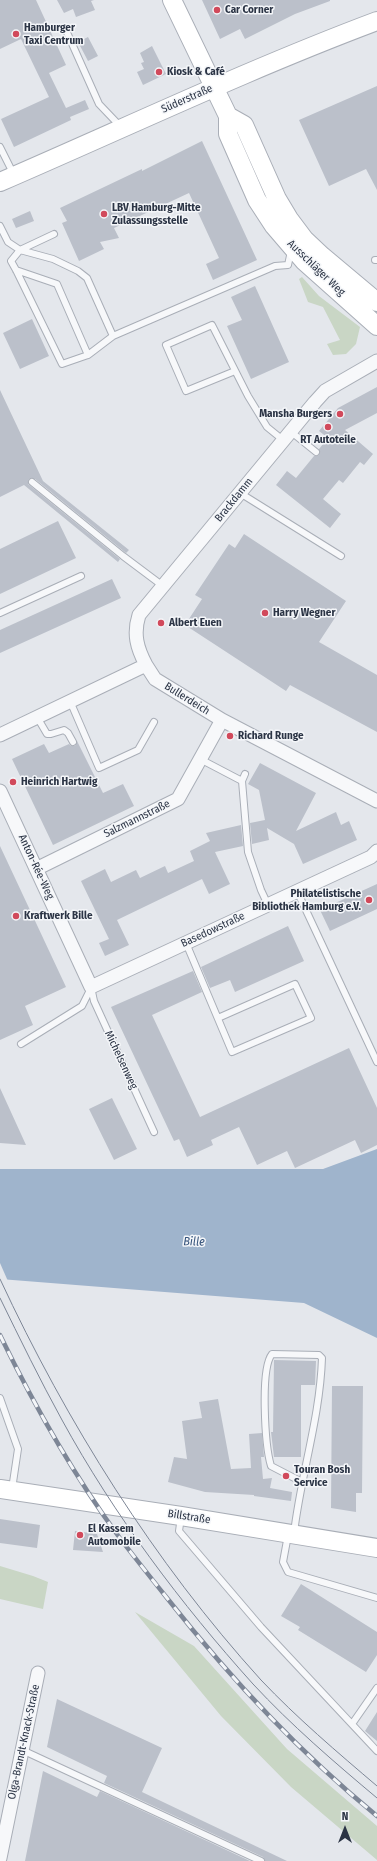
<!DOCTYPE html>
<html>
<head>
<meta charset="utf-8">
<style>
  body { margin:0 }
  #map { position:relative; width:377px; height:1861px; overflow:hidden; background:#e4e7ec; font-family:"Fira Sans Condensed",sans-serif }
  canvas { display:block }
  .north { position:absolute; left:325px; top:1809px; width:40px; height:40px; -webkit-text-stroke:3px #f4f6f9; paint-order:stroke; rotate:0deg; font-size:11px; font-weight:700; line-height:16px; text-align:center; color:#2b3445 }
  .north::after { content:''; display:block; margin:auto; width:14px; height:18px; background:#2b3445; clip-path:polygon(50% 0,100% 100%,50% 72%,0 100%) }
</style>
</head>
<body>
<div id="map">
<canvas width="377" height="1861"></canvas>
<div class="north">N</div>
</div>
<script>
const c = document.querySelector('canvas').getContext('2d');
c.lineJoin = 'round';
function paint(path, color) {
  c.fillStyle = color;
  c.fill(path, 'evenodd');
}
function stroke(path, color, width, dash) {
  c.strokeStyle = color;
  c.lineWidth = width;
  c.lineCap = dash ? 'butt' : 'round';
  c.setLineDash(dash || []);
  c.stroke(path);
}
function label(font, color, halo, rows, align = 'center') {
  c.font = font + ' "Fira Sans Condensed",sans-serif';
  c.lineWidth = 3;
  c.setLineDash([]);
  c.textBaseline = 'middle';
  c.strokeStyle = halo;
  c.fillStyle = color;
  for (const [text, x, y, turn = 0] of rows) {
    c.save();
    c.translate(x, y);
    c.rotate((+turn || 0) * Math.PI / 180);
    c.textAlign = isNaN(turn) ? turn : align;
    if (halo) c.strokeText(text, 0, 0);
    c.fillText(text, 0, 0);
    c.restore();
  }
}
paint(new Path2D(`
  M302 277 319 296 360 327 356 344 346 354 333 355 327 344 340 340 323 307 308 302 299 279Z
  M0 1566 33 1576 48 1582 43 1609 0 1599Z
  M135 1612 194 1646 287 1749 377 1826V1860L291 1787 221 1716Z`), '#c9d6c5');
paint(new Path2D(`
  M377 1149V1338L304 1303 0 1279V1169H323Z`), '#9fb4cc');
paint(new Path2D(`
  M0 1263 7 1279 8 1281H0Z`), '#e4e7ec');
paint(new Path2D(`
  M0 0H36L66 65 49 73 66 108 85 100 89 109 70 117 71 120 14 147 1 119 49 97 21 39 0 49Z
  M57 0H94L91 1 95 10 76 17 73 9 64 13Z
  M202 0H330V1L295 14 245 39 240 29 220 39Z
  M88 37 98 56 88 61 78 42Z
  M152 46 166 74 143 85 137 72 144 69 141 63 144 62 140 53Z
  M377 86V190L366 169 329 186 299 120Z
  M202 141 257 260 213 280 206 264 219 258 189 193 114 228 119 238 100 242 104 249 79 261 62 223 67 221 60 208 142 169V171Z
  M30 211 34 221 16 228 12 219Z
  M255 286 289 362 251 379 227 326 242 320 231 297Z
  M32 319 49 356 20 369 3 333Z
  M377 387V413L345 430 373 454 364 465 360 462 343 483 339 480 323 499 341 514 330 528 276 485 287 471 296 478 314 456 319 455V449L328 438 319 431 338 408Z
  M0 390 43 481 129 550 126 553 35 479H29L28 484 120 559 118 562 24 485 0 497Z
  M58 521 76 558 0 594V549Z
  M244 534 346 601 319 642 377 675V732L290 685 286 691 185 625 202 599 195 595 229 544 235 548Z
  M112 579 121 598 0 653V630Z
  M77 741 103 793 123 784 134 806 53 845 12 759 44 744 49 753 69 744 71 746H75Z
  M260 763 316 793 296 831 336 812 341 825 349 821 357 840 303 864 294 844 267 828 269 840 252 844 250 823 265 820 259 790 248 784Z
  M241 825 243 846 215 852 230 884 209 894 202 879 117 920 129 945 105 956 99 943 109 939 81 881 105 869 111 882 136 870 140 878 165 866 168 873 194 861 190 851 210 841 206 833Z
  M0 846 66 987 25 1006 33 1025 0 1040Z
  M377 884V909L330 931 320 910Z
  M288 926 304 961 235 992 230 980 210 988 201 967Z
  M193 971 202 992 152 1015 200 1117 349 1048 377 1108V1145L361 1153 355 1140 295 1168 287 1151 257 1165 239 1127 211 1140 213 1145 187 1157 179 1139 174 1141 111 1007Z
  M0 1088 26 1145 0 1143Z
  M112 1098 137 1149 114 1160 89 1109Z
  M274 1360 316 1361 315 1385H301V1457H274L271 1432H273Z
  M332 1386H363L362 1493H356V1512L331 1508Z
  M218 1399 231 1469 251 1468 249 1434 262 1433 264 1457H261L263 1479 272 1478 270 1488 292 1492 291 1501 254 1496V1495L205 1492 168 1482 174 1457 187 1459 182 1421 202 1418 199 1402Z
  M0 1519 40 1525 37 1548 0 1543Z
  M75 1531 97 1534 103 1552 73 1550Z
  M301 1584 377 1632V1655L366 1672 298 1630 300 1627 281 1616Z
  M57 1699 162 1748 142 1792 287 1861H265L263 1857 104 1783 107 1776 47 1747Z
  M377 1712V1741L365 1731Z
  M43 1771 97 1797 100 1791 250 1861H25Z`), '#bbc0ca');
const lane = new Path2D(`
  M65 28 99 104 120 126
  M0 147 14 175
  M0 226 8 242 20 250 53 259 78 271 87 278 113 336 275 266 288 265 291 251
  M375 260H377
  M16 270 57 284 88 355 62 364 16 270 11 261 20 250 54 234
  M88 355 113 336
  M235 371 186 391 166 345 212 325 248 396 267 427 283 440
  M290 431 316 452
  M32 482 123 556 163 586
  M240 493 341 556
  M0 613 81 576
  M70 701 99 768 138 750 154 722
  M37 717 47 734H51L64 730 68 733 73 742
  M200 759 242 781 245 774
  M242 781 248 852 261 890 268 905
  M297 891 377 1062
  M186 943 232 1052 311 1018 295 984 218 1018
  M91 987 94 1001 154 1132
  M21 1044 82 1006 91 988
  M0 1398 18 1449 12 1489
  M181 1517 179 1531 261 1627 377 1751
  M294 1533C301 1474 320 1418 322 1358L319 1355 272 1354C260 1369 265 1446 271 1466L302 1482
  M288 1535 283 1562 288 1572 377 1598
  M352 1724 377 1688
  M22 1750 261 1861`);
const street = new Path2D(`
  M146 665C137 648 133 634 139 615L315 402 325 391 377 361
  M0 735 146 665 155 679 222 720 377 801
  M0 791 91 987 371 857 377 851
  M36 869 178 799 222 720
  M0 1858 38 1673`);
const secondary = new Path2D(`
  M172 0 228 116V134L257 200 274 226 304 261 377 326
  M228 116 244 125 277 199 289 219 304 239 322 256 377 302
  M0 182C125 128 249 69 377 21
  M0 1489 181 1516 377 1548`);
stroke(lane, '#a9aeb7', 8);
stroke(street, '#a9aeb7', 15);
stroke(secondary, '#a9aeb7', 20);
stroke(lane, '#f7f8fa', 6);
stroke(street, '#f7f8fa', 13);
stroke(secondary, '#fff', 18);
stroke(new Path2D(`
  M0 1279C67 1423 154 1562 261 1680 297 1718 337 1752 377 1786
  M0 1298C20 1339 40 1380 62 1420 114 1515 181 1604 253 1684 291 1725 334 1762 377 1798`), '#7d8696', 1);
const rail = new Path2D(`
  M0 1335C34 1405 73 1474 119 1537 135 1558 151 1578 167 1598 230 1678 299 1752 377 1816`);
stroke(rail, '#7d8696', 4.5);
stroke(rail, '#f4f6f9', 3, [9]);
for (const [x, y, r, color] of [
  [217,10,4,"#d1495b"],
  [16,34,4,"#d1495b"],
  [159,72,4,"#d1495b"],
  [104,214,4,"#d1495b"],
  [340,414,4,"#d1495b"],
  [328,427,4,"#d1495b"],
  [265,613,4,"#d1495b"],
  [161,623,4,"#d1495b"],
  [230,736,4,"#d1495b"],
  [13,782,4,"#d1495b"],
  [369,900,4,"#d1495b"],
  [16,916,4,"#d1495b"],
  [286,1476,4,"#d1495b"],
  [80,1535,4,"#d1495b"]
]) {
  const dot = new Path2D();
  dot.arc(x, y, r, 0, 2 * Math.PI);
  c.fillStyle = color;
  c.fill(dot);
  stroke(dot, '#f4f6f9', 1.5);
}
label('bold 11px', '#2b3445', '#f4f6f9', [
  ["Car Corner",225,10],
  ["Hamburger",24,28],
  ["Taxi Centrum",24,41],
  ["Kiosk & Café",167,72],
  ["LBV Hamburg-Mitte",112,208],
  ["Zulassungsstelle",112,221],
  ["Mansha Burgers",332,414,"right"],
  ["RT Autoteile",328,440,"center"],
  ["Harry Wegner",273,613],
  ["Albert Euen",169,623],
  ["Richard Runge",238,736],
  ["Heinrich Hartwig",21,782],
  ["Philatelistische",361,894,"right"],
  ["Bibliothek Hamburg e.V.",361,907,"right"],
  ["Kraftwerk Bille",24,916],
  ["Touran Bosh",294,1470],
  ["Service",294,1483],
  ["El Kassem",88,1529],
  ["Automobile",88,1542]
], 'left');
label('11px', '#2b3445', '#f4f6f9', [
  ["Süderstraße",187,99,-24],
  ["Ausschläger Weg",316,268,44],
  ["Brackdamm",234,500,-51],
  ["Bullerdeich",187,699,32],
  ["Salzmannstraße",137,819,-26],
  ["Anton-Rée-Weg",36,867,65],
  ["Basedowstraße",213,930,-25],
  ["Michelsenweg",121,1060,65],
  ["Billstraße",189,1517,9],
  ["Olga-Brandt-Knack-Straße",24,1742,-78]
]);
label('italic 12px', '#34527a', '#f4f6f9', [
  ["Bille",194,1242,1]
]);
</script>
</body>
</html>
